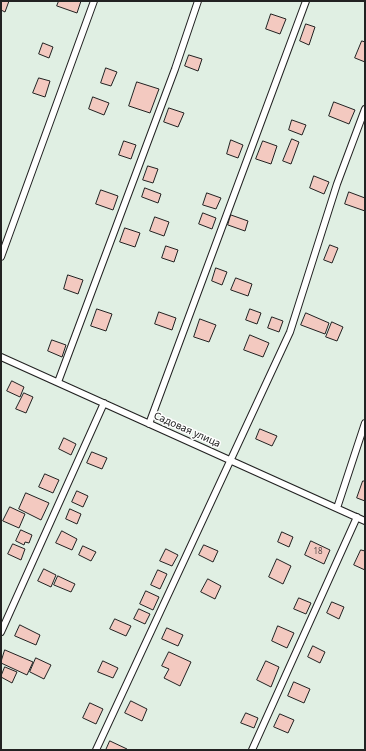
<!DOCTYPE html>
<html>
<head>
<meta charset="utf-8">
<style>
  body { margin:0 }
  #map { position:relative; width:366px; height:751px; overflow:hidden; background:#fff; font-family:"Noto Sans",sans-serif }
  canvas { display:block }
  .frame { position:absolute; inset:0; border:2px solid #222; pointer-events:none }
</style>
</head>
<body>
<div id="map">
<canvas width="366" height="751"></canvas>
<div class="frame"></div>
</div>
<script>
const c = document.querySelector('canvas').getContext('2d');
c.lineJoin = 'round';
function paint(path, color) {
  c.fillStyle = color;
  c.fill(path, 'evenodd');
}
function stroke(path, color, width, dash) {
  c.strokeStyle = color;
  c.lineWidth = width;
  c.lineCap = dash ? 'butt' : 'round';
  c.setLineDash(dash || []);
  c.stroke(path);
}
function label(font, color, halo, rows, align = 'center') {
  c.font = font + ' "Noto Sans",sans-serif';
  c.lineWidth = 3;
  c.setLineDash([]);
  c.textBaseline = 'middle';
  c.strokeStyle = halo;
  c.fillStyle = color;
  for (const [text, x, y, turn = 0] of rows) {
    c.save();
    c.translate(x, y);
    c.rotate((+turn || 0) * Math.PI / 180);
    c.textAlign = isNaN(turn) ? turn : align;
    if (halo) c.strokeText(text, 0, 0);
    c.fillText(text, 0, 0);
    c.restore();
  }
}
const green = new Path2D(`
  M1 1H365V750H1Z`);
paint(green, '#e0efe3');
stroke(green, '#6f6f6f', 1);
const building = new Path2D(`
  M1 1H9L5 12 1 10Z
  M59 1H81L77 13 57 6Z
  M271 14 286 19 280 34 266 29Z
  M306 24 315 27 309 45 300 41Z
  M362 41 365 42V62L355 58Z
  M43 43 53 47 49 58 39 54Z
  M189 55 202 59 198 71 185 66Z
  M106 68 117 72 111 86 101 83Z
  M39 78 50 81 45 97 33 93Z
  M137 82 159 89 150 113 129 106Z
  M93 97 109 103 104 115 89 109Z
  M334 102 355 110 349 124 329 116Z
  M169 108 184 113 178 127 164 122Z
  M292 120 306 125 302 135 289 130Z
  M292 139 299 142 291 164 283 161Z
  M231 140 243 145 238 158 227 154Z
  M124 141 136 145 131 159 119 155Z
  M263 141 277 146 271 164 256 159Z
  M148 166 158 169 153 183 143 180Z
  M314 176 329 182 324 194 310 188Z
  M145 188 161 194 158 203 142 197Z
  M101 190 118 196 113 210 96 204Z
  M349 192 365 198V211L345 204Z
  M207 193 221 198 216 209 203 205Z
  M203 213 216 218 212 229 199 224Z
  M231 215 248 221 245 231 228 225Z
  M155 217 169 222 164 236 150 231Z
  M125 228 140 233 135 247 120 242Z
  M330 245 338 248 332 263 324 260Z
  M166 246 178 250 174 262 162 258Z
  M216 268 227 272 222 285 212 281Z
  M68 275 83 280 78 294 64 289Z
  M236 278 252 284 248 296 231 290Z
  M97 309 112 314 106 331 91 326Z
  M250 309 261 313 257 324 246 320Z
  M159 312 176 318 172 330 155 324Z
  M306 313 329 323 325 334 301 325Z
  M272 317 283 321 279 332 268 328Z
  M200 319 216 325 209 342 194 337Z
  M332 322 343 327 337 341 326 337Z
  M250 335 269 343 263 357 244 350Z
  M52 340 66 345 62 357 48 351Z
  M12 381 24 387 20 397 7 391Z
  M24 393 33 397 26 413 16 409Z
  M260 429 277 436 272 446 256 439Z
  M64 438 76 444 71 455 59 449Z
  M92 452 107 458 102 469 87 463Z
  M45 474 59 480 53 493 39 487Z
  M363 481H365V501L357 498Z
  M77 491 88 496 83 507 72 502Z
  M26 493 49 503 41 520 19 509Z
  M10 507 25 514 19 528 3 521Z
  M70 509 81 514 77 524 66 519Z
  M21 530 32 535 29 543 25 542 24 545 16 541Z
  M62 531 77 539 72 550 56 543Z
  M282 532 293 537 289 547 278 542Z
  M311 541 330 550 324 564 305 555Z
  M13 544 25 549 21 560 8 554Z
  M204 545 218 551 213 562 199 555Z
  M83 546 96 552 91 561 79 555Z
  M166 549 178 555 172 566 160 561Z
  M361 550 365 551V570L354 565Z
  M277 559 291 566 283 584 269 577Z
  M44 569 56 575 51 587 38 581Z
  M158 570 167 574 160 589 151 585Z
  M58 576 75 584 71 592 54 585Z
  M208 579 221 586 215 599 201 592Z
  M146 591 159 597 153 610 140 604Z
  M299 598 311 603 306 614 294 609Z
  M332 602 344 607 339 619 327 613Z
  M139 609 150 614 145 624 134 619Z
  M115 619 131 626 126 636 110 629Z
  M20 625 40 635 36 645 15 636Z
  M278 626 294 633 287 648 272 641Z
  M167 628 183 635 178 646 162 639Z
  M313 646 325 652 320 663 308 657Z
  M5 650 33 662 27 675 1 663Z
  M169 652 191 662 180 686 164 678 169 669 162 666Z
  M36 658 51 665 44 679 30 672Z
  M103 661 118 668 113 678 98 672Z
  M266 661 279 667 271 687 257 680Z
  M5 667 17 672 12 683 1 677Z
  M294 682 310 689 304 703 288 696Z
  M131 701 147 709 142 721 125 713Z
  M90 703 103 709 96 724 83 718Z
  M246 713 258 718 254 728 241 723Z
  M280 714 294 720 288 733 274 727Z
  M110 741 127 749 126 750H106Z`);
paint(building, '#f3c9c0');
stroke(building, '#222', 1);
const lane = new Path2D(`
  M1 257 94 1
  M1 357 365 521
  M58 382 175 69 198 1
  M149 424 306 1
  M337 508 365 423
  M1 632 104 403
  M96 750 290 332 337 184 365 109
  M252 750 357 517`);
stroke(lane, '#222', 8);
stroke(lane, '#fff', 6);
label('8px', '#564c4a', null, [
  ["18",318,552]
]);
label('10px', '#222', '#fff', [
  ["Садовая улица",187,430,24]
]);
</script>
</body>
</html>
